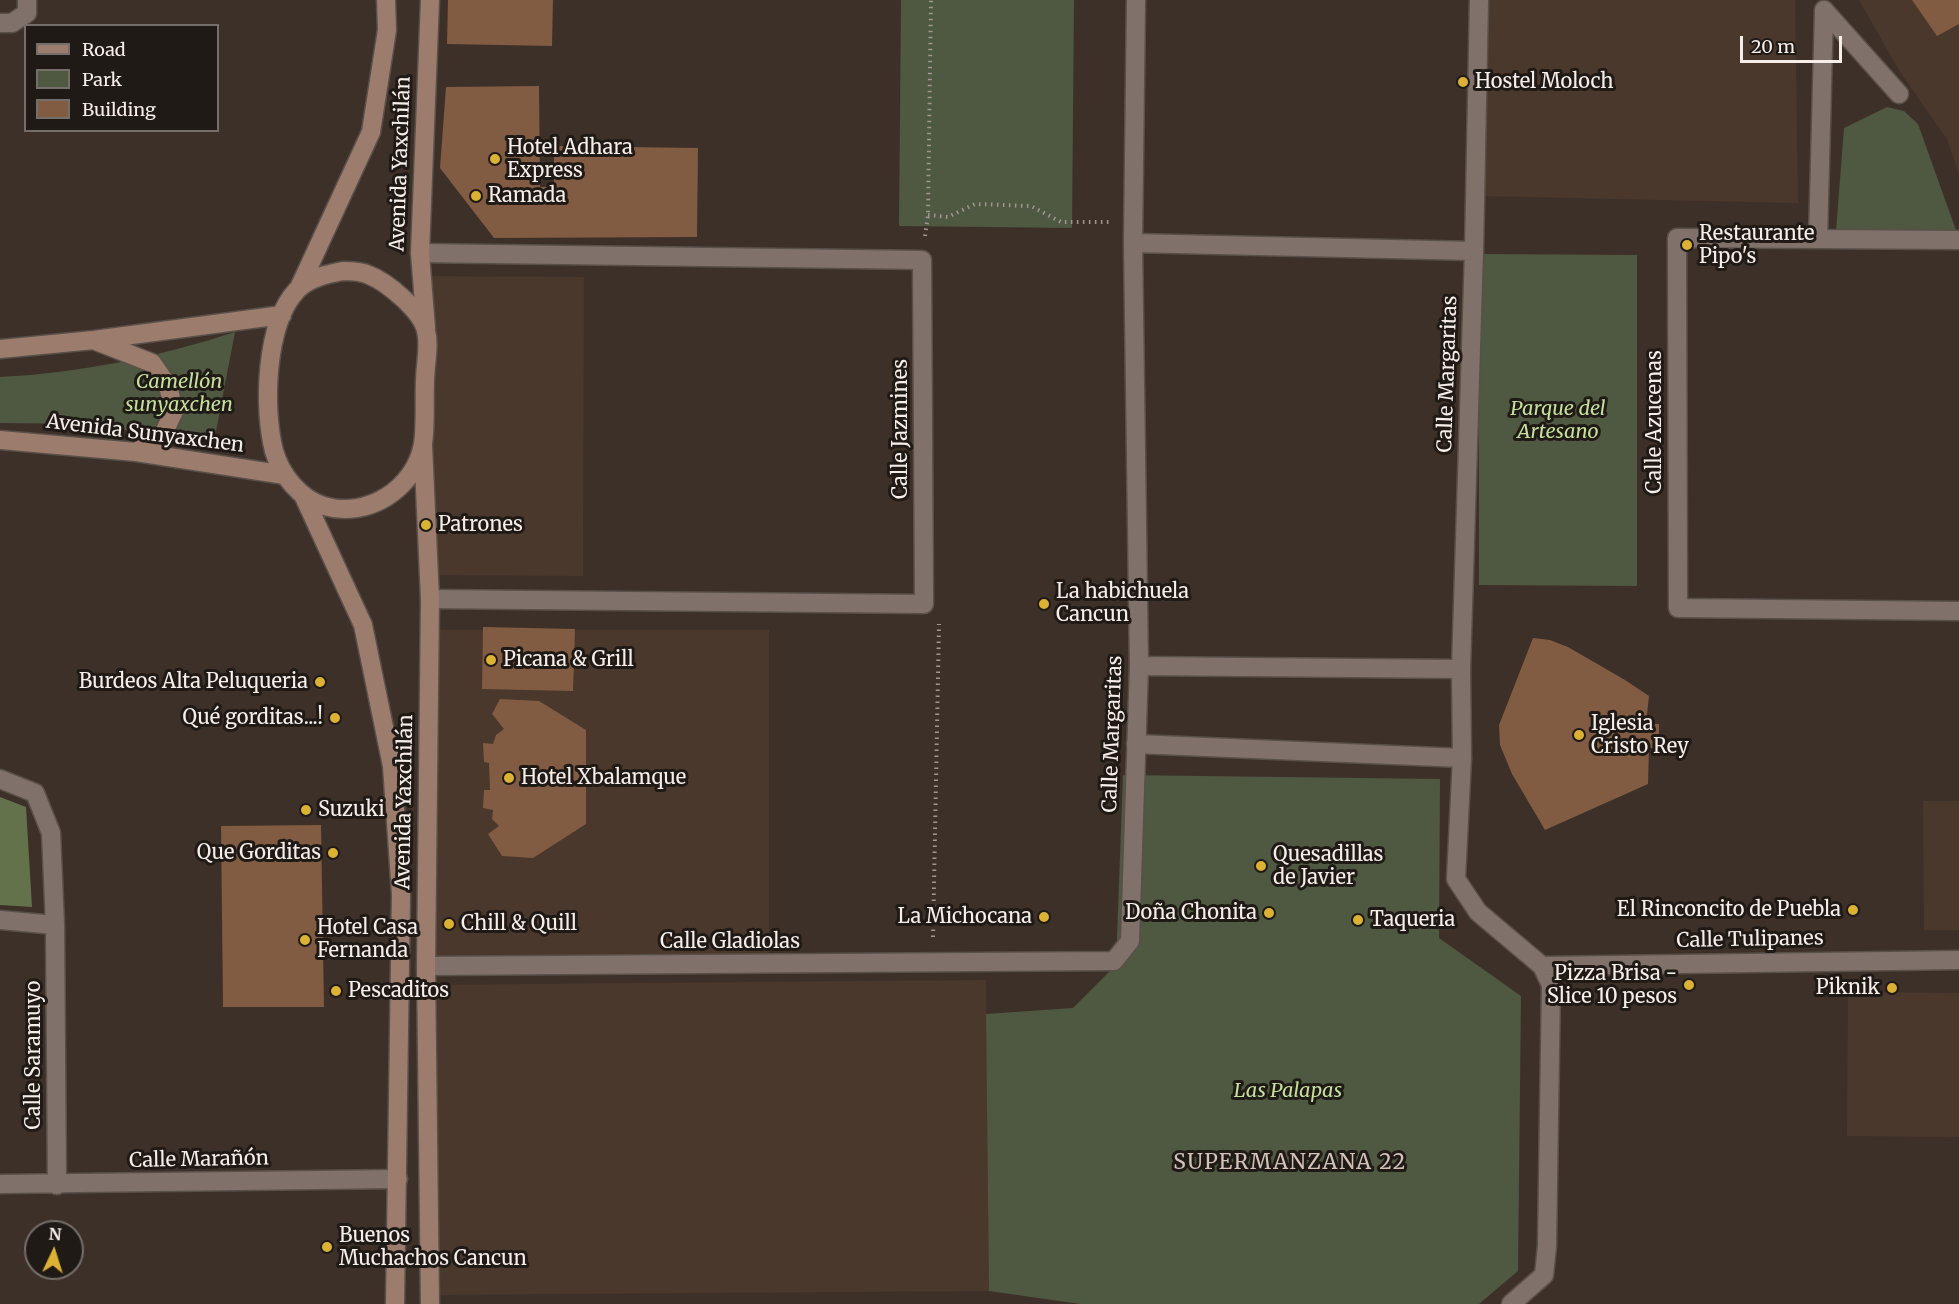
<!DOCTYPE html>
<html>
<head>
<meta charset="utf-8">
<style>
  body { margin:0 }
  #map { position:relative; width:1959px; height:1304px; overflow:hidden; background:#3d3029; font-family:Merriweather,serif }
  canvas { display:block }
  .legend { position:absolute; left:24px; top:24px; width:195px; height:108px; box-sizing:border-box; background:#1f1a16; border:2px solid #756f6b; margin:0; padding:8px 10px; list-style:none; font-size:18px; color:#f7eeea }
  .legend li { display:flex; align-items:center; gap:12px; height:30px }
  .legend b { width:30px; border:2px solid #756f6b }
  .north { position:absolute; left:24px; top:1220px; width:60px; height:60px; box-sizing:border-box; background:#1f1a16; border:2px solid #756f6b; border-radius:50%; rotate:4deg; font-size:16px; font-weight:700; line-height:24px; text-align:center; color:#f7eeea }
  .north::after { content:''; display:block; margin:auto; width:21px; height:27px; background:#dbb233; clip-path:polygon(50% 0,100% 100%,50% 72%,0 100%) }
  .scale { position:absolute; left:1740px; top:36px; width:102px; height:27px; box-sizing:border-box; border:3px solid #f7eeea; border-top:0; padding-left:8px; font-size:18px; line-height:21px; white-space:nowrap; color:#f7eeea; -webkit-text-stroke:4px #1f1a16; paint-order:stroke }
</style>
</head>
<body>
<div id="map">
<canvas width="1959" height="1304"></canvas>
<ul class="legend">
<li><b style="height:8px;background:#9b7c6d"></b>Road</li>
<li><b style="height:16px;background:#4f5841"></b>Park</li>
<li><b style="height:16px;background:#815b42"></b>Building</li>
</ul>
<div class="north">N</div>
<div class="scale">20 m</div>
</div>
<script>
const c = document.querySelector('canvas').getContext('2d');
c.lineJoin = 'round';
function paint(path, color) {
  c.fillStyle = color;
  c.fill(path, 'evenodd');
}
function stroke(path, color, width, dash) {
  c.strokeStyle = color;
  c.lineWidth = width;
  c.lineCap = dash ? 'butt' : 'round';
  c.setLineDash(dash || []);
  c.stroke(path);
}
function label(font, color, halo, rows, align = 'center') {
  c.font = font + ' Merriweather,serif';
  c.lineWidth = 6;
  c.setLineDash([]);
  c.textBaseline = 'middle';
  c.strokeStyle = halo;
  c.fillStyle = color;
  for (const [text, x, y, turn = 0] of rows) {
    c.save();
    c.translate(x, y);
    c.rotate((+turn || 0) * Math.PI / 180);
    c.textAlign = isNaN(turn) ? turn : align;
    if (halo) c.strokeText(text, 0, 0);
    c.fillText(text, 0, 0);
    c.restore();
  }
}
paint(new Path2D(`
  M1488 0H1795L1798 203 1479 196Z
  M1859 0H1959V174L1947 139 1900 72Z
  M419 276 584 277 583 576 418 575Z
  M429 630H769V969H429Z
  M1923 801H1959V930H1924Z
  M986 980 989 1291 422 1295 420 985Z
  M1848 992 1959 993V1137L1847 1136Z`), '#4a382d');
paint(new Path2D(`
  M901 0H1074L1072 228 899 226Z
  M1887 107 1904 111 1918 124 1957 233 1836 231 1844 128Z
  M1479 254 1637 255V586L1479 585Z
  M235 332 214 442 83 424 0 423V377C80 373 158 357 235 332Z
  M1123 775 1440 779 1439 938 1521 996 1518 1271 1479 1304H1080L989 1291 986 1014 1073 1008 1116 965Z`), '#4f5841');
paint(new Path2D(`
  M0 797 26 807 32 907 0 905Z`), '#63724a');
paint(new Path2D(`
  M448 0H553L552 46 447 44Z
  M1912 0H1959V24L1937 36Z
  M539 86 540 187H554V146L698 148 697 237 494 238 440 168 446 87Z
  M483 627 575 629 573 691 482 689Z
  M1533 638 1550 640 1568 647 1625 680 1649 696 1646 724H1659V748H1649L1648 784 1545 830 1512 774 1500 745 1499 725Z
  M500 699 539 701 586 730V824L533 858 502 856 488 834 499 826 492 819 493 810 483 808 484 790H490L489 763 484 762 483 743 493 744 496 735 504 729 492 714Z
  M321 825 324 1007H223L221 826Z`), '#815b42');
const lane = new Path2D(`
  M1139 666 1461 669
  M1136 744 1462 758`);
const street = new Path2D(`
  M1479 0 1474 251 1461 669 1462 758 1456 879 1478 912 1542 966 1551 985 1547 1246 1544 1275 1511 1304
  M1824 10 1899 94
  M0 23H12L27 13V0
  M1818 239 1824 10
  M1959 240 1677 238 1678 608 1959 611
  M1133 243 1474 251
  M420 253 922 260 924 604 430 599
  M0 779 35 793 51 833 55 925 57 1185
  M0 920 55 925
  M426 966 1114 961 1130 941 1139 666 1133 243 1136 0
  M1542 966 1959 960
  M0 1184 398 1179`);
const secondary = new Path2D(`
  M343 271C351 271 361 271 369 275 387 282 422 311 426 331 430 345 425 366 425 381 424 401 426 424 423 444 415 489 367 519 324 506 300 499 281 475 274 451 263 408 265 324 297 290 309 278 327 274 343 271Z
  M299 288 371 132 387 30 386 0
  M426 328 420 253 430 0
  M96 341 152 363 168 386 174 411 162 437 136 452
  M0 349 94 340 282 315
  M0 440 136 452 285 475
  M423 445 430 599 426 966 430 1304
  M304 497 363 625 392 766 401 894 395 1304`);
stroke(lane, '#5a504a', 21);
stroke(street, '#5a504a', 21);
stroke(secondary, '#5a504a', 21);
stroke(new Path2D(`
  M928 215 948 217 975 204 1031 206 1061 222H1109
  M925 236 928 215 931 0
  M933 937 939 624`), '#a19691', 4, [1.5, 4.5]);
stroke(lane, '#80726a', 18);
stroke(street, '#80726a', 18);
stroke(secondary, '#9b7c6d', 18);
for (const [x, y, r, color] of [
  [1463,82,6,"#dbb233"],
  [495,159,6,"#dbb233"],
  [476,196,6,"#dbb233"],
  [1687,245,6,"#dbb233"],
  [426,525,6,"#dbb233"],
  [1044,604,6,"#dbb233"],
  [491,660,6,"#dbb233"],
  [320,682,6,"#dbb233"],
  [335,718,6,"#dbb233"],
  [1579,735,6,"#dbb233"],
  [509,778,6,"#dbb233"],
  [306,810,6,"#dbb233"],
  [333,853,6,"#dbb233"],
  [1261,866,6,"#dbb233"],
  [1853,910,6,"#dbb233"],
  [1269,913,6,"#dbb233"],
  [1044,917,6,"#dbb233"],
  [1358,920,6,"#dbb233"],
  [449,924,6,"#dbb233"],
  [305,940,6,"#dbb233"],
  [1689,985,6,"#dbb233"],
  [1892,988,6,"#dbb233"],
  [336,991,6,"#dbb233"],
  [327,1247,6,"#dbb233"]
]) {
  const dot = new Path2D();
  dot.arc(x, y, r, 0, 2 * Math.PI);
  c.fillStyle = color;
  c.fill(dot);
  stroke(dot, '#1f1a16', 2);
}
label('20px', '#f7eeea', '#1f1a16', [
  ["Hostel Moloch",1475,82],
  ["Hotel Adhara",507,148],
  ["Express",507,171],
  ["Ramada",488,196],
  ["Restaurante",1699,234],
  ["Pipo's",1699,257],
  ["Patrones",438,525],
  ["La habichuela",1056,592],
  ["Cancun",1056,615],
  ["Picana & Grill",503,660],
  ["Burdeos Alta Peluqueria",308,682,"right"],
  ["Qué gorditas...!",323,718,"right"],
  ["Iglesia",1591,724],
  ["Cristo Rey",1591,747],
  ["Hotel Xbalamque",521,778],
  ["Suzuki",318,810],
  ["Que Gorditas",321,853,"right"],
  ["Quesadillas",1273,855],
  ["de Javier",1273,878],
  ["El Rinconcito de Puebla",1841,910,"right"],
  ["Doña Chonita",1257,913,"right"],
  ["La Michocana",1032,917,"right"],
  ["Taqueria",1370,920],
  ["Chill & Quill",461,924],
  ["Hotel Casa",317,928],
  ["Fernanda",317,951],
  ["Pizza Brisa -",1677,974,"right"],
  ["Slice 10 pesos",1677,997,"right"],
  ["Piknik",1880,988,"right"],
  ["Pescaditos",348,991],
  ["Buenos",339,1236],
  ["Muchachos Cancun",339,1259]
], 'left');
label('20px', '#f7eeea', '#1f1a16', [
  ["Avenida Yaxchilán",401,164,-88],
  ["Calle Margaritas",1448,374,-88],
  ["Calle Azucenas",1655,422,-90],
  ["Calle Jazmines",901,429,-90],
  ["Avenida Sunyaxchen",145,434,7],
  ["Calle Margaritas",1113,734,-88],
  ["Avenida Yaxchilán",405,802,-89],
  ["Calle Tulipanes",1750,940,-1],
  ["Calle Gladiolas",730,942],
  ["Calle Saramuyo",34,1055,-90],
  ["Calle Marañón",199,1160,-1]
]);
label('italic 20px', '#c6df9c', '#1f1a16', [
  ["Camellón",179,382],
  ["sunyaxchen",179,405],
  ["Parque del",1558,409],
  ["Artesano",1558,432],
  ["Las Palapas",1288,1091]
]);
c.letterSpacing = '1.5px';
label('21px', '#d2c2b9', '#1f1a16', [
  ["SUPERMANZANA 22",1290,1163]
]);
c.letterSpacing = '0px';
</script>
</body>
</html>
